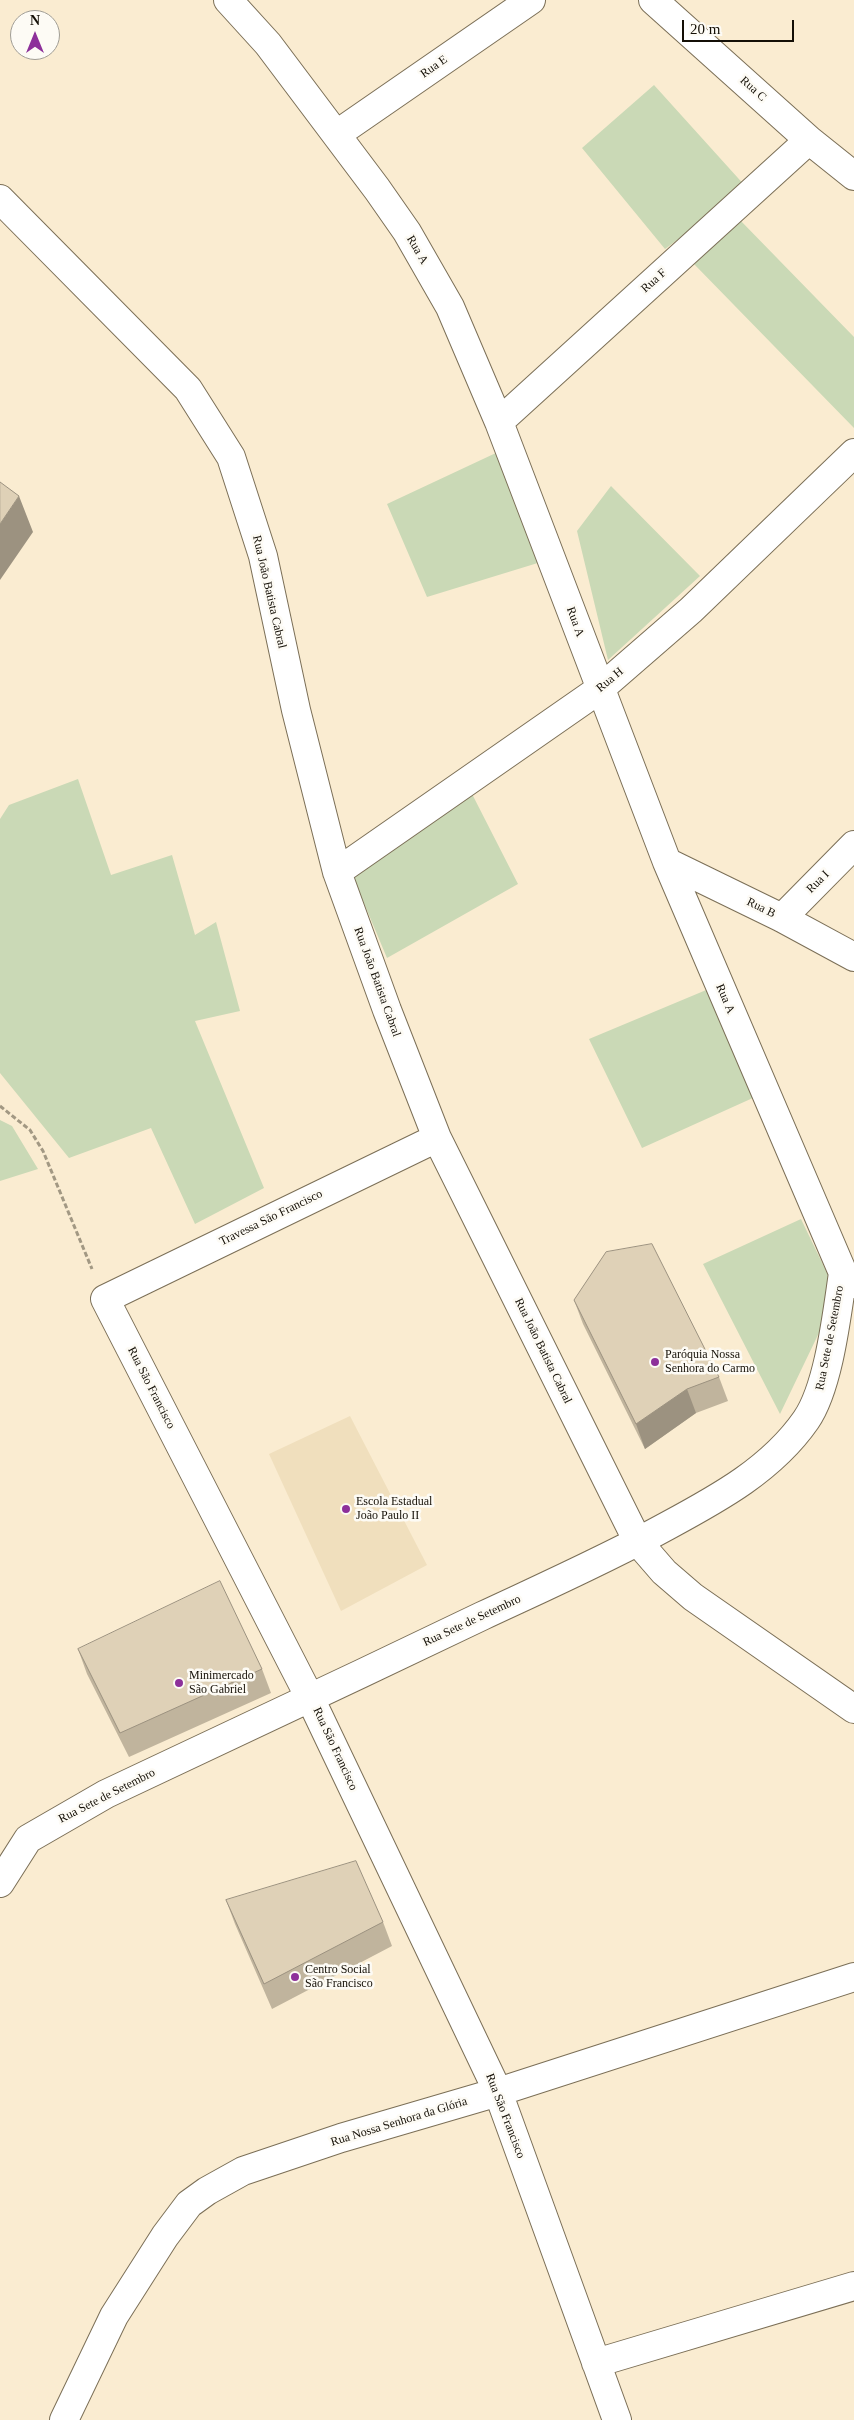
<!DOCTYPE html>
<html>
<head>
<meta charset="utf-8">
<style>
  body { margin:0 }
  #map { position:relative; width:854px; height:2420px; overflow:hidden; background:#faecd1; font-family:"Times New Roman",serif }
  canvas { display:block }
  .north { position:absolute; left:10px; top:10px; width:50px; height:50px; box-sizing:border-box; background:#fdfbf5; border:1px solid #a09d95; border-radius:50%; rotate:0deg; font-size:14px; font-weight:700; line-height:20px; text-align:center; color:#140f06 }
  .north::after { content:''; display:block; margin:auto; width:18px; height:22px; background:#8d309a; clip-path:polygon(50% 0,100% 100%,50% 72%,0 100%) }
  .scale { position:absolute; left:682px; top:20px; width:112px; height:22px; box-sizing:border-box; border:2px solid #140f06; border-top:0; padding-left:6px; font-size:15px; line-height:18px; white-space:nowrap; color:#140f06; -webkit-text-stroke:4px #fdfbf5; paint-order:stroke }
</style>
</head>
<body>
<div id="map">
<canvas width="854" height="2420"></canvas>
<div class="north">N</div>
<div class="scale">20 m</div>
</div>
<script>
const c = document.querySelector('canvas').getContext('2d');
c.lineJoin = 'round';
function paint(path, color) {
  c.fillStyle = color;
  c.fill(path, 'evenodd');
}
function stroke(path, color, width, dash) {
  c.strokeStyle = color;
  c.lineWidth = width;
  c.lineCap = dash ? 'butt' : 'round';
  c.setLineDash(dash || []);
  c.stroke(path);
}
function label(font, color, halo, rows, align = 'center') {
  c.font = font + ' "Times New Roman",serif';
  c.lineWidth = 5;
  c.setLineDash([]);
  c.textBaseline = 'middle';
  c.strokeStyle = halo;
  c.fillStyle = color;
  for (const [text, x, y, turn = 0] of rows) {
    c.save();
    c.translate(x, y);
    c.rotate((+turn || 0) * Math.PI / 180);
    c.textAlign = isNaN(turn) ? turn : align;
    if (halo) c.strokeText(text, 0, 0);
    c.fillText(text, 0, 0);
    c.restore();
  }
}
paint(new Path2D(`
  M350 1416 427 1565 341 1611 269 1454Z`), '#f0dfbd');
paint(new Path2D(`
  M654 85 747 188 665 249 582 148Z
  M739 219 854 337V428L693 263Z
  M498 452 541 562 427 597 387 504Z
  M611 486 700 576 608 660 577 531Z
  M78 779 111 875 172 855 195 935 216 922 240 1011 195 1021 264 1188 195 1224 151 1128 69 1158 0 1073V819L9 805Z
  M470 790 518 884 387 958 353 877Z
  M711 988 755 1097 642 1148 589 1039Z
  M0 1120 12 1126 38 1169 0 1181Z
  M801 1219 828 1275V1314L780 1414 703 1264Z`), '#cad9b6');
const minor = new Path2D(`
  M228 0 268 44 377 189 407 232 450 307 499 422 667 862 843 1273 854 1284
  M653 0 809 140 854 176
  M337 134 531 0
  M0 199 188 389 231 457 263 556 296 710 337 872 387 1010 437 1138 638 1542 664 1572 693 1597 854 1709
  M499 422 809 140
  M667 862 782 918 854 957
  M337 872 600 689 691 610 854 453
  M782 918 854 845
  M437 1138 105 1299 310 1698 498 2092 617 2420
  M0 1883 28 1839 106 1794C232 1735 357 1676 482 1616 544 1587 607 1559 667 1526 719 1498 772 1469 806 1420 829 1387 837 1313 843 1273
  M596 2363 854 2286
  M64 2420 114 2316 165 2236 189 2204 207 2191 243 2171 341 2138 498 2092 854 1977`);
stroke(minor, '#7b6f57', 30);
stroke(new Path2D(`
  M0 1106 30 1130 43 1151 92 1269`), '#a29883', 3, [5, 2.5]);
stroke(minor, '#fff', 28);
paint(new Path2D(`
  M574 1300 719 1377 728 1401 696 1413 645 1449 583 1324Z
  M78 1649 262 1669 271 1693 129 1757 87 1674Z
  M226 1900 383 1922 392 1946 272 2009 235 1924Z`), '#c0b49d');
paint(new Path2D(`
  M19 496 33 532 0 580V524Z
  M687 1389 696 1413 645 1449 636 1424Z`), '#9c9280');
const building = new Path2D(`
  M0 482 19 496 0 524Z
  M652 1244 719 1377 687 1389 636 1424 574 1300 606 1252Z
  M220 1581 262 1669 120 1733 78 1649Z
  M356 1861 383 1922 264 1984 226 1900Z`);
paint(building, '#dfd1b7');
stroke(building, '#9c9280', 1);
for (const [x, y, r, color] of [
  [655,1362,5,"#8d309a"],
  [346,1509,5,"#8d309a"],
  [179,1683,5,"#8d309a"],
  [295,1977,5,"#8d309a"]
]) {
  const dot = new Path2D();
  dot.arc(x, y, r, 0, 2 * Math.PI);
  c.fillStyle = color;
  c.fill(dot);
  stroke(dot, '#fdfbf5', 2);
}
label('12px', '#140f06', '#fdfbf5', [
  ["Rua E",434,67,-35],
  ["Rua C",753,89,42],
  ["Rua A",417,250,60],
  ["Rua F",654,281,-42],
  ["Rua João Batista Cabral",269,592,77],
  ["Rua A",575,622,70],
  ["Rua H",610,680,-40],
  ["Rua I",818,882,-45],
  ["Rua B",761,908,26],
  ["Rua João Batista Cabral",377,982,70],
  ["Rua A",725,999,67],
  ["Travessa São Francisco",271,1218,-26],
  ["Rua Sete de Setembro",830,1338,-79],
  ["Rua João Batista Cabral",543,1351,64],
  ["Rua São Francisco",151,1388,63],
  ["Rua Sete de Setembro",472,1621,-25],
  ["Rua São Francisco",335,1749,65],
  ["Rua Sete de Setembro",107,1796,-27],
  ["Rua São Francisco",505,2116,69],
  ["Rua Nossa Senhora da Glória",399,2122,-17]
]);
label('12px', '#140f06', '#fdfbf5', [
  ["Paróquia Nossa",665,1355],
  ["Senhora do Carmo",665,1369],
  ["Escola Estadual",356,1502],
  ["João Paulo II",356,1516],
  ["Minimercado",189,1676],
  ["São Gabriel",189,1690],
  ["Centro Social",305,1970],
  ["São Francisco",305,1984]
], 'left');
</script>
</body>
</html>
